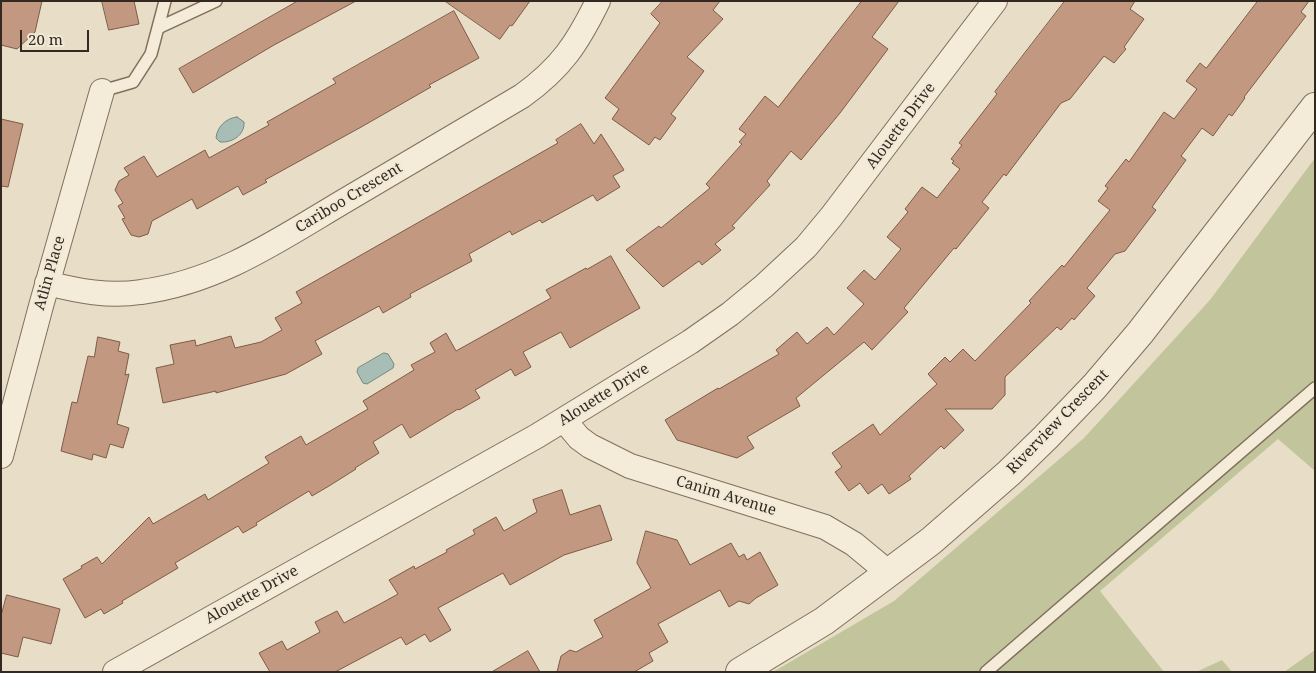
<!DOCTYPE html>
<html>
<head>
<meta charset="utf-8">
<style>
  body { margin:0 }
  #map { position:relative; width:1316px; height:673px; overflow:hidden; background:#e8ddc6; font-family:"Noto Serif",serif }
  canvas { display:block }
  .frame { position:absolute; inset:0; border:2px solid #342920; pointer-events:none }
  .scale { position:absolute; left:20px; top:30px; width:69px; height:22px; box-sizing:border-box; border:2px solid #342920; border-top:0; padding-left:6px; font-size:15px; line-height:18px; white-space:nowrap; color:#342920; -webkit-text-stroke:4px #f1e8d5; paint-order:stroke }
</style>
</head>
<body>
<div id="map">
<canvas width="1316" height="673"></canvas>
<div class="frame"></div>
<div class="scale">20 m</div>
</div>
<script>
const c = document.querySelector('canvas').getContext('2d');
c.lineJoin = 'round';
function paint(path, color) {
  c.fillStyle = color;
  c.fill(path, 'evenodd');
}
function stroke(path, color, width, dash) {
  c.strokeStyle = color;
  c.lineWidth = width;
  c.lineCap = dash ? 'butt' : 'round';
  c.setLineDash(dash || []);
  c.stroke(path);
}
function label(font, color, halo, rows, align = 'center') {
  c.font = font + ' "Noto Serif",serif';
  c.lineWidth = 4;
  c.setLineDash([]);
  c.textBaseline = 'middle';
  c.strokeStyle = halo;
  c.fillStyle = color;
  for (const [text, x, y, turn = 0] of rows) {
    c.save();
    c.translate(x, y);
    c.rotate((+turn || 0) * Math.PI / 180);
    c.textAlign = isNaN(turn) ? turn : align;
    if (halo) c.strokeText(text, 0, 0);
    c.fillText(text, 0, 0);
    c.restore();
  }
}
paint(new Path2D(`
  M1315 158V471L1278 439 1100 591 1164 672H773L894 601 1084 438 1210 300Z
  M1315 650V672H1284Z
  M1222 660 1232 672H1196Z`), '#c2c59b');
const water = new Path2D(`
  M237 117 244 122C245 135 232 143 220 142L216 138C217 127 226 118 237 117Z
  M384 353 388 354 394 364 393 368 367 384 363 383 357 372 358 368Z`);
paint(water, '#a7bdb5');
stroke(water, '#6f8a82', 1);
const building = new Path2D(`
  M1 1H42L35 32 17 49 1 45Z
  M102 1H134L139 24 109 30Z
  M298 1H356L274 45 193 93 179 69Z
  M445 1H530L512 26 510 25 500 39Z
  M663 1H720L713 10 723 19 687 57 704 71 671 114 676 118 660 140 655 137 649 145 612 119 619 109 605 98 660 23 651 14Z
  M862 1H899L872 37 888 49 840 113 801 160 791 151 767 181 770 185 732 226 735 228 715 244 721 250 702 265 699 261 663 287 626 250 659 226 661 228 710 188 706 184 742 144 739 142 746 134 739 129 765 96 778 107Z
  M1065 1H1135L1130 9 1144 19 1124 47 1126 49 1114 63 1104 56 1070 99 1061 103 1006 176 1004 174 982 202 989 208 956 249 954 248 904 308 908 312 872 350 864 342 796 398 800 406 747 437 754 448 737 458 677 440 665 420 718 388 719 389 779 354 776 350 797 332 807 344 827 327 834 335 864 304 847 288 864 270 875 280 901 249 887 237 908 212 905 209 922 187 937 198 960 169 952 163 954 161 951 159 962 145 959 143 997 94 995 92Z
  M1258 1H1309L1301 12 1306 16 1244 97 1245 98 1232 116 1229 114 1213 136 1202 128 1181 156 1186 160 1152 207 1156 210 1125 251 1115 254 1087 288 1095 296 1074 320 1072 318 1061 330 1057 327 1005 377V395L992 409H945L964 430 944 449 941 446 909 476 911 479 889 494 882 484 868 494 860 483 849 491 835 472 842 467 832 453 873 424 880 435 937 384 928 374 945 357 950 362 963 349 975 361 1031 303 1029 301 1062 265 1064 267 1110 210 1098 201 1108 188 1105 186 1126 159 1129 162 1164 112 1174 119 1197 89 1186 81 1200 63 1206 68Z
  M454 11 479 58 429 85 431 87 363 126 265 180 267 182 243 195 238 186 197 209 192 199 152 221 148 234 139 237 131 235 122 219 125 218 118 206 123 203 115 190 119 181 129 175 124 168 144 156 157 177 205 150 209 158 269 125 267 122 336 83 333 79Z
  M1 119 23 124 8 187 1 186Z
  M581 124 594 144 601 134 624 170 613 176 620 187 597 201 593 195 542 223 540 220 512 235 510 231 469 254 472 261 410 294 411 297 383 313 379 306 315 341 322 354 286 374 216 393V391L163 403 156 368 174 364 170 345 195 340 196 346 231 336 235 348 261 342 282 330 275 318 302 303 296 292 558 143 556 140Z
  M611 256 640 308 570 348 561 332 523 352 531 367 515 376 511 369 475 390 480 398 459 410 458 409 410 438 402 424 373 442 379 453 355 468 356 469 329 486 312 496 309 491 256 523 257 525 243 533 238 526 175 563 178 568 122 601 123 603 104 614 101 609 85 618 63 579 82 568 81 566 97 557 102 564 149 517 153 524 205 494 208 500 269 463 265 457 301 436 306 445 368 409 363 401 414 370 411 365 435 352 430 343 446 333 456 351 551 298 546 290 586 268 587 269Z
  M98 337 120 342 118 351 129 354 125 375 129 374 117 424 129 428 123 448 110 444 106 458 93 454 92 460 61 451 72 402 77 403 88 356 94 357Z
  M562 490 570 515 600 505 612 540 564 555 510 585 503 573 438 608 451 630 430 642 425 634 406 645 401 637 335 672H270L259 653 282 641 287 650 320 632 315 622 337 611 344 623 380 604 398 594 389 580 414 566 415 569 447 552 446 550 475 534 473 530 496 517 504 531 537 512 533 500Z
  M646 531 677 540 690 565 731 543 739 557 744 554 747 560 760 552 778 585 756 598 749 604 739 601 729 607 720 590 658 624 668 642 649 653 653 661 634 672H557L561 656 570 650 576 652 603 637 594 620 651 588 637 563Z
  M7 595 60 609 51 644 23 637 18 657 1 653V616Z
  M528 651 540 672H492Z`);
paint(building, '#c29980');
stroke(building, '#7e5a47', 1);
const service = new Path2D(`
  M158 28 216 1
  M102 91 133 82 151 54 165 1
  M986 672 1315 388`);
const minor = new Path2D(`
  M47 283C78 291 109 297 141 292 219 282 280 239 346 200 405 165 463 131 522 96 561 68 577 44 598 1
  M564 420 579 438 590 446 630 466 825 527 854 544 889 573
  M1 456 41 306 102 91
  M115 672 537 436 690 342 730 314 764 286 806 247 831 217 995 1`);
const tertiary = new Path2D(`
  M740 672 824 621 931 541 1009 473 1046 437 1094 387 1140 333 1315 107`);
stroke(service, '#826f5e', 14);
stroke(minor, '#826f5e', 26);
stroke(tertiary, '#826f5e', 30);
stroke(service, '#f4ebd8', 11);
stroke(minor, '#f4ebd8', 24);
stroke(tertiary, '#f4ebd8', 28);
label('15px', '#342920', '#f1e8d5', [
  ["Alouette Drive",901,126,-53],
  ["Cariboo Crescent",349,198,-31],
  ["Atlin Place",50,273,-74],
  ["Alouette Drive",604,395,-32],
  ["Riverview Crescent",1058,422,-46],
  ["Canim Avenue",726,496,17],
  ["Alouette Drive",252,595,-29]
]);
</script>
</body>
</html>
